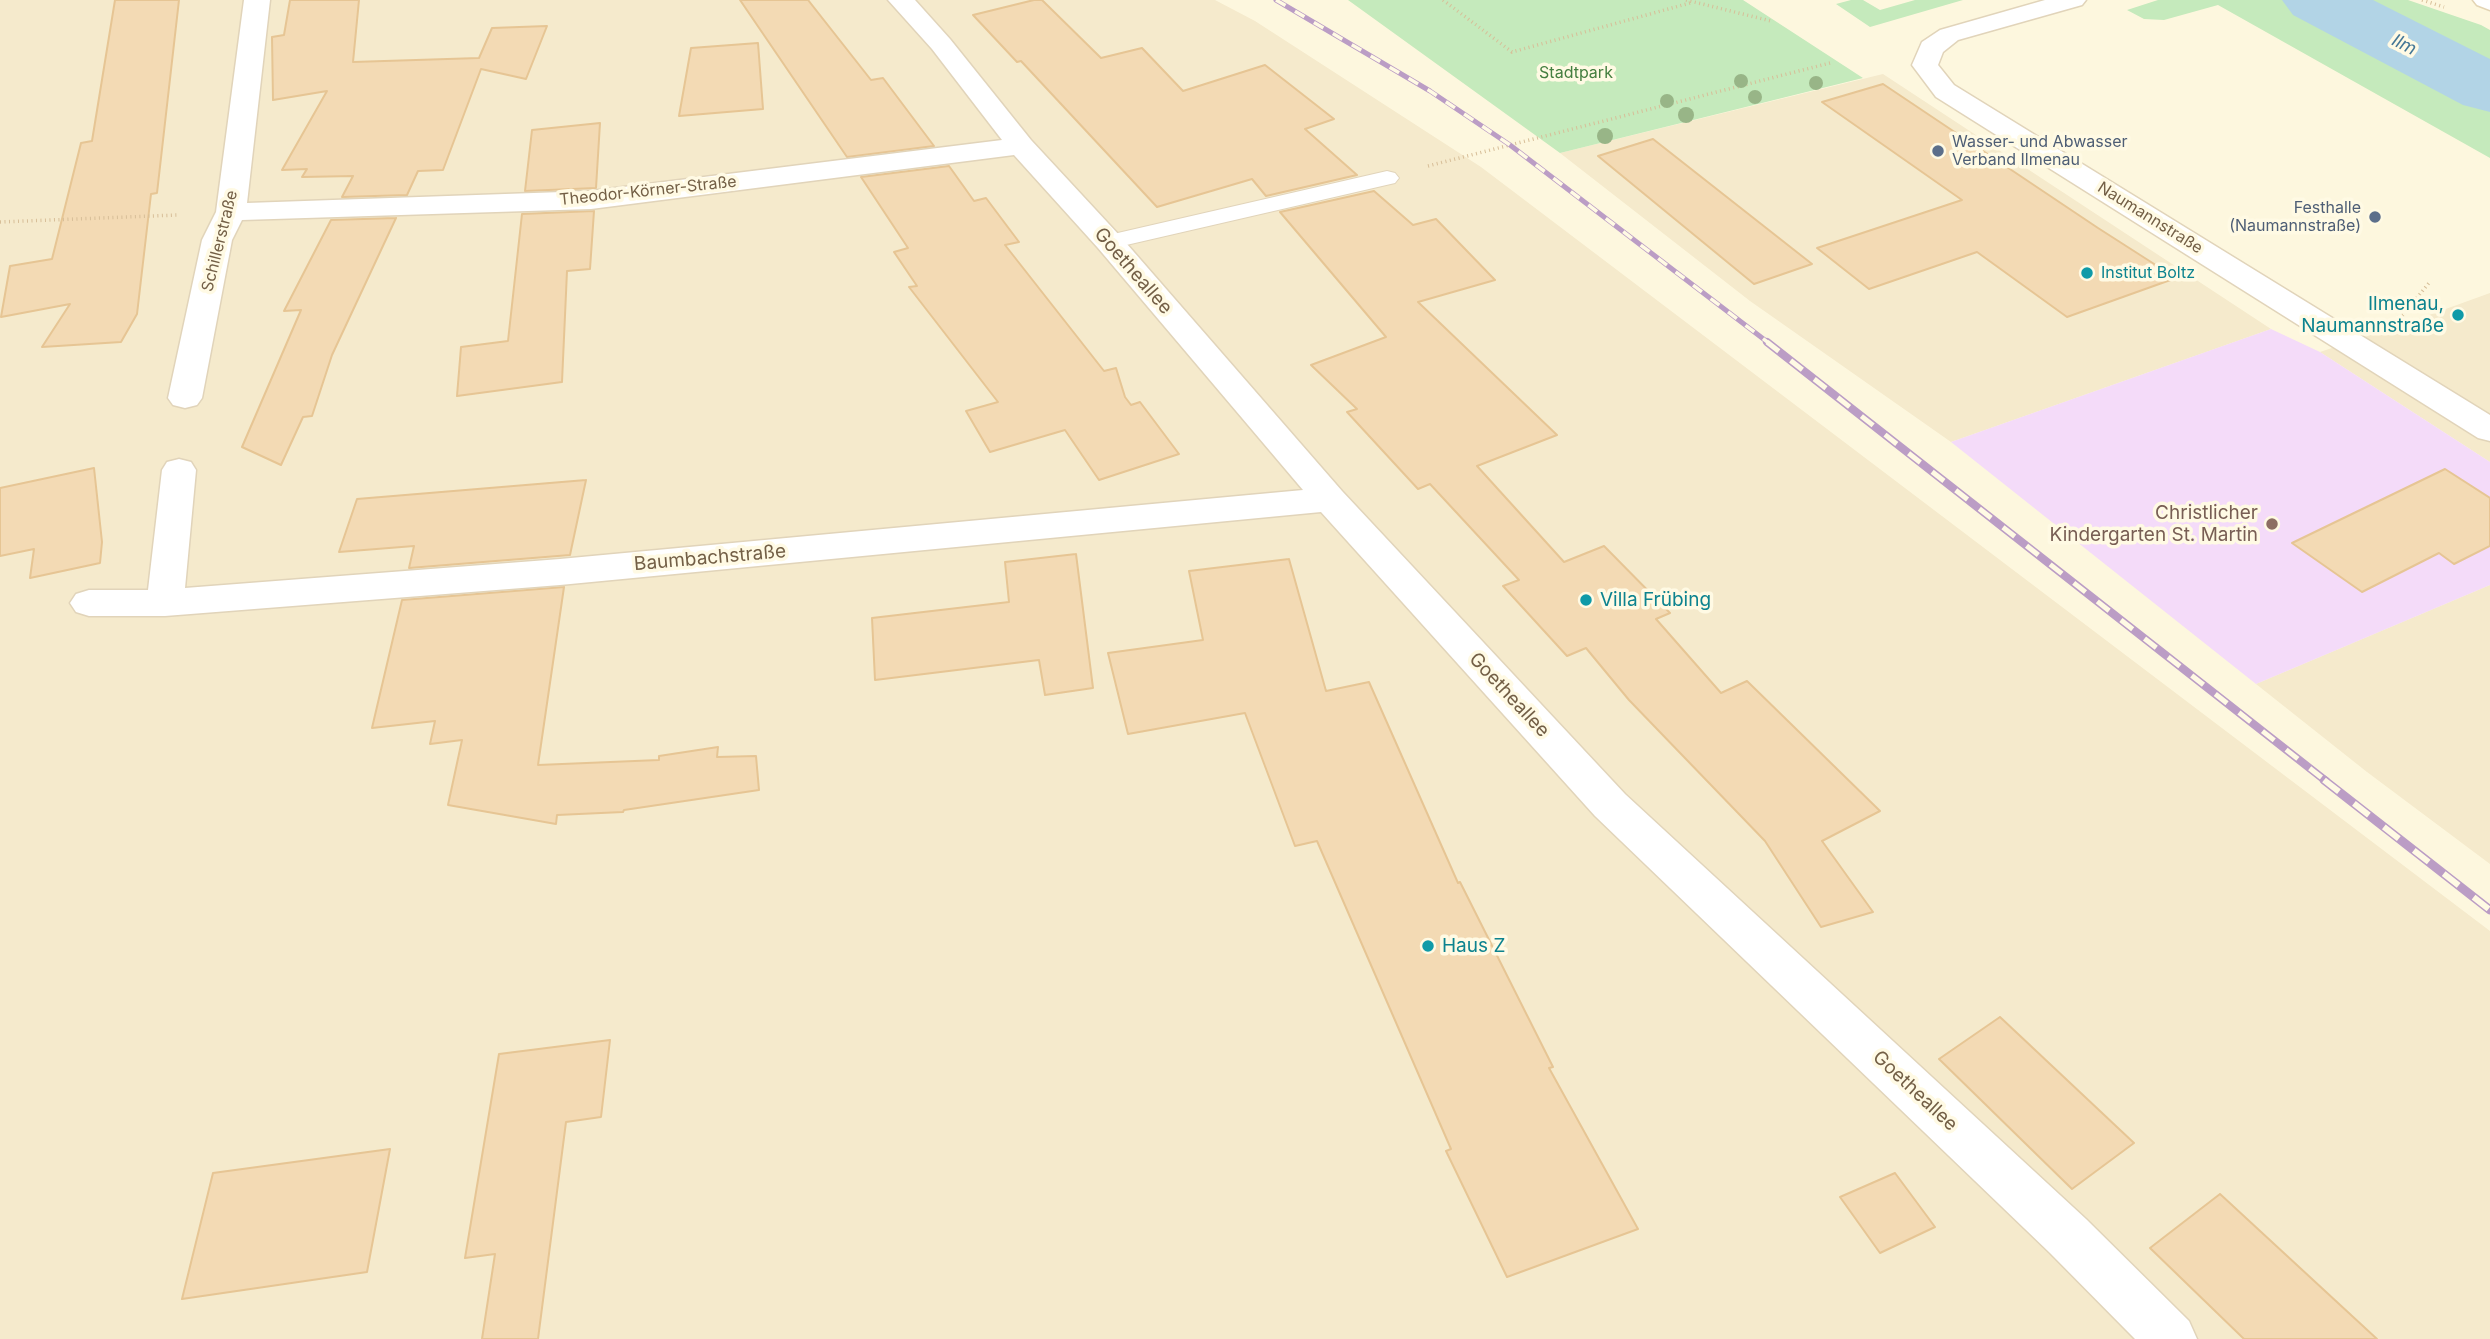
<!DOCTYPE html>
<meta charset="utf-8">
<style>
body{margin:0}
canvas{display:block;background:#fdf7de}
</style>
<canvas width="2490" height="1339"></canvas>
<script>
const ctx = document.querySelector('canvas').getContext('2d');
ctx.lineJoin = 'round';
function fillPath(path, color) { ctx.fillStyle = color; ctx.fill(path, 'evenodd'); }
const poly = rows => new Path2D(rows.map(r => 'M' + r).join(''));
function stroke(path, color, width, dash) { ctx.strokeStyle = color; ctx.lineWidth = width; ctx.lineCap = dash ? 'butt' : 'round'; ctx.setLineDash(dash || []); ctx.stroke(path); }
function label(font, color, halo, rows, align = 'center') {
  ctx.font = font + ' Inter,sans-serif'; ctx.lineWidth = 7; ctx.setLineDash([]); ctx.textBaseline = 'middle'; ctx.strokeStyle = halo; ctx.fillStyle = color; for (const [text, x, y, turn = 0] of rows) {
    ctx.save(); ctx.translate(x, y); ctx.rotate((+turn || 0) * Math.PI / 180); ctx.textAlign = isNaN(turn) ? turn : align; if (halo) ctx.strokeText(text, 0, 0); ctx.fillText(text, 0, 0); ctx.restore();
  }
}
fillPath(poly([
 [0,0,1215,0,1255,21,1481,167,2490,931,2490,1339,0,1339],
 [1883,74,2271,329,1951,442,1750,301,1560,153],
 [2490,293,2490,462,2320,352,2418,319],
 [2490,585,2490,864,2367,772,2256,684]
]), '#f5eacc');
fillPath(poly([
 [2271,329,2320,352,2490,462,2490,585,2256,684,1951,442]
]), '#f4dbf9');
fillPath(poly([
 [1348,0,1743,0,1863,78,1560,153],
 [1851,0,1863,0,1880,10,1915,0,1963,0,1870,27,1836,4],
 [2158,0,2408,0,2481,25,2490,30,2490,158,2218,5,2164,20,2144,19,2127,10]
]), '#c5eabc');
fillPath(poly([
 [2282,0,2373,0,2490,59,2490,112,2463,105,2293,15,2282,0]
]), '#b2d4e6');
const building = poly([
 [115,0,179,0,157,193,151,194,137,314,121,342,42,347,70,304,1,317,10,266,52,259,81,143,92,141,115,0],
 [290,0,359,0,353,62,479,58,492,28,547,26,526,79,481,69,443,170,418,171,407,195,342,197,353,176,302,177,307,169,282,170,327,91,273,100,272,37,284,35,290,0],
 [740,0,808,0,871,80,883,78,934,146,847,157,740,0],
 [1034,0,1042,0,1101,58,1142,48,1183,91,1265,65,1334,119,1305,129,1357,175,1266,196,1252,179,1157,207,1021,61,1017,62,973,15,1034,0],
 [758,43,763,109,679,116,691,48,758,43],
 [1883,84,2098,228,2176,278,2067,317,1977,252,1869,289,1817,248,1962,200,1822,102,1883,84],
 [600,123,596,188,525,191,532,130,600,123],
 [1653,139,1812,264,1754,284,1598,156,1653,139],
 [949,166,974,201,986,198,1019,242,1005,245,1104,371,1116,368,1125,397,1131,405,1140,402,1179,454,1099,480,1065,430,990,452,966,411,998,402,909,287,917,286,894,252,908,248,861,177,949,166],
 [1374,191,1413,225,1436,219,1495,280,1418,302,1557,435,1477,466,1564,562,1604,546,1670,613,1656,619,1721,693,1747,681,1880,811,1822,841,1873,912,1821,927,1765,841,1629,700,1586,648,1567,656,1503,586,1519,580,1430,484,1418,489,1347,412,1357,409,1311,365,1386,337,1280,212,1374,191],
 [594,211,590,269,567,271,562,382,457,396,461,347,508,341,522,214,594,211],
 [396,218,332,355,312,416,303,417,281,465,242,447,301,310,284,311,331,220,396,218],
 [94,468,102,542,100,563,30,578,34,549,0,556,0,488,94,468],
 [2445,469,2490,498,2490,546,2454,564,2439,553,2362,592,2292,543,2445,469],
 [586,480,570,555,409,568,414,546,339,552,357,499,586,480],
 [1076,554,1093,688,1045,695,1039,660,875,680,872,618,1009,602,1005,562,1076,554],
 [1289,559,1326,691,1369,682,1458,883,1460,882,1553,1067,1549,1068,1638,1229,1507,1277,1446,1151,1451,1149,1317,841,1295,846,1245,713,1128,734,1108,653,1203,640,1189,571,1289,559],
 [564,587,538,765,659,760,659,756,718,747,717,757,756,756,759,790,624,810,623,812,557,815,556,824,448,805,462,740,430,744,435,721,372,728,402,600,564,587],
 [2000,1017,2134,1143,2072,1189,1939,1059,2000,1017],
 [610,1040,601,1117,566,1122,538,1339,482,1339,495,1254,465,1258,499,1054,610,1040],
 [390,1149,367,1272,182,1299,213,1173,390,1149],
 [1895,1173,1935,1227,1880,1253,1840,1197,1895,1173],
 [2220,1194,2377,1339,2244,1339,2150,1248,2220,1194]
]);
fillPath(building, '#f3dab4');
stroke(building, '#e6c594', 2);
const service = poly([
 [1387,171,1395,173,1399,178,1395,183,1109,249,1100,247,1097,242,1100,237,1109,235,1387,171]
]);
const minor = poly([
 [244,0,270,0,247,203,591,191,1002,140,932,49,888,0,915,0,950,39,1031,140,1120,236,1342,491,1625,794,2086,1219,2189,1321,2197,1339,2135,1339,2050,1253,1595,816,1321,512,560,585,165,616,89,616,76,612,70,603,76,594,89,590,148,590,162,470,167,462,179,459,191,462,196,470,185,588,560,559,1303,490,1098,248,1014,155,591,209,242,220,232,240,202,398,197,405,185,408,173,405,168,398,202,240,216,212,244,0],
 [2045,0,2086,0,2082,5,1958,40,1943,52,1938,65,1954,85,2490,415,2490,441,2478,438,1936,97,1912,65,1922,42,1940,30,2045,0]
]);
const secondary = poly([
 [2473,0,2490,0,2490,10,2477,5,2473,0]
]);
stroke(service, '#e1d4ba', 2);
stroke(minor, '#e1d4ba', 3);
stroke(secondary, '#e3d4b4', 3);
stroke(poly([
 [1443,0,1512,52,1690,3],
 [1686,0,1771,21],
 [2422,0,2444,7],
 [1428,166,1830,63],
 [0,222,177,215],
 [2398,317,2403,315,2429,283]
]), '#d7be98', 3.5, [1, 3.5]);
fillPath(service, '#fff');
fillPath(minor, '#fff');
fillPath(secondary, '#fff');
const railFar2 = poly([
 [1276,0,1430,91,1510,145,1770,344]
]);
const railFar1 = poly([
 [1767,342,2326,781]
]);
const rail = poly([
 [2324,780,2490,910]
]);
stroke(railFar2, '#bb9dc5', 5);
stroke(railFar1, '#bb9dc5', 8);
stroke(rail, '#bb9dc5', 9);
stroke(railFar2, '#fffae4', 3.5, [11]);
stroke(railFar1, '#fffae4', 5, [15]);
stroke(rail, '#fffae4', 6, [19]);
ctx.fillStyle = '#98b587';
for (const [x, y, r] of [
 [1741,81,7],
 [1816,83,7],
 [1755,97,7],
 [1667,101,7],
 [1686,115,8],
 [1605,136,8]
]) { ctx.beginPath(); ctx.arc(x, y, r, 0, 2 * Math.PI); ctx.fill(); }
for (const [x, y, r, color] of [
 [1938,151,7,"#5c6f8a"],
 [2375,217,7,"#5c6f8a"],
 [2087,273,7,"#0f9aa8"],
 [2458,315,7,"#0f9aa8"],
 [2272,524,7,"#8d6e63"],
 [1586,600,7,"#0f9aa8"],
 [1428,946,7,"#0f9aa8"]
]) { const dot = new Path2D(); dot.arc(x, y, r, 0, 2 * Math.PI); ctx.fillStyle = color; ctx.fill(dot); stroke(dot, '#fffae4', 2.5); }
label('16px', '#457f40', '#fffae4', [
 ["Stadtpark",1576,73]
]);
label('16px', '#4e5e75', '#fffae4', [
 ["Wasser- und Abwasser",1952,142],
 ["Verband Ilmenau",1952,160],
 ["Festhalle",2361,208,"right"],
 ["(Naumannstraße)",2361,226,"right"]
], 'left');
label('16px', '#735f46', '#fffae4', [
 ["Theodor-Körner-Straße",648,191,-6],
 ["Naumannstraße",2150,218,32],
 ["Schillerstraße",220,241,-76]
]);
label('16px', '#0d838f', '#fffae4', [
 ["Institut Boltz",2101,273]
], 'left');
label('italic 18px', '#447796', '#fffae4', [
 ["Ilm",2404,45,27]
]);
label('19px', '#735f46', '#fffae4', [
 ["Goetheallee",1133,271,49],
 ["Baumbachstraße",710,558,-5],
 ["Goetheallee",1509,695,47],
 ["Goetheallee",1915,1091,43]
]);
label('19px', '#0d838f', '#fffae4', [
 ["Ilmenau,",2444,304,"right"],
 ["Naumannstraße",2444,326,"right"],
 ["Villa Frübing",1600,600],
 ["Haus Z",1442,946]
], 'left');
label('19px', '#785e54', '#fffae4', [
 ["Christlicher",2258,513],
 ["Kindergarten St. Martin",2258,535]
], 'right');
</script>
